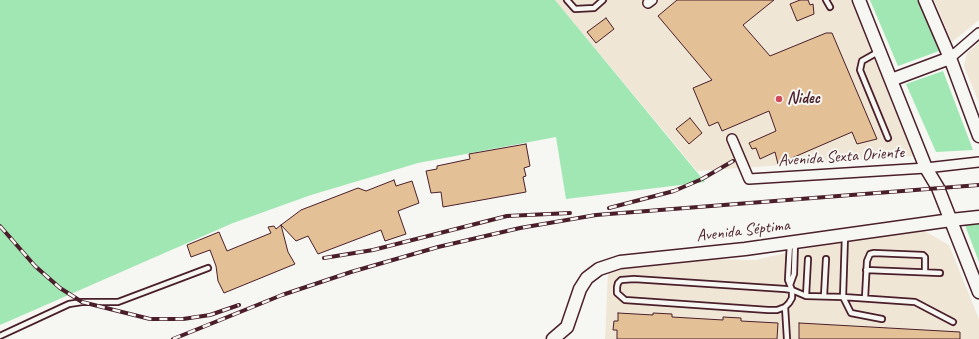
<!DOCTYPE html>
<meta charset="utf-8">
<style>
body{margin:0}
canvas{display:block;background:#f6f6f2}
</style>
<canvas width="979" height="339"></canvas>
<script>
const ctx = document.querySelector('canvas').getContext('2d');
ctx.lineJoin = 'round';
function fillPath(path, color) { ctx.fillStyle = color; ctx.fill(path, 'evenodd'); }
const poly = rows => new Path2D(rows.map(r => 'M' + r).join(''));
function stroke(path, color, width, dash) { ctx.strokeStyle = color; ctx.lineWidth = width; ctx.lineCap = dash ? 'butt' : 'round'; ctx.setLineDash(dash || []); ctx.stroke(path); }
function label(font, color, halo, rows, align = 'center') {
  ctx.font = font + ' Caveat,sans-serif'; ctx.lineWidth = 4; ctx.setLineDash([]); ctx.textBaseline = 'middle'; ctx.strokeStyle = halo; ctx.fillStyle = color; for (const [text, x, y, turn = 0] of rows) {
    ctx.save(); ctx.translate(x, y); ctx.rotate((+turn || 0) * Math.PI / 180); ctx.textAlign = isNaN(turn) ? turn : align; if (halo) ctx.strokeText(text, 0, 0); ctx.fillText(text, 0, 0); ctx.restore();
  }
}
fillPath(poly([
 [555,0,852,0,915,156,697,171],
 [934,0,979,0,979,20,952,42],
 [979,43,979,103,964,66,967,53],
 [923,230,949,245,979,319,979,339,605,339,608,272,622,269,709,259,755,260,863,236]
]), '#f0e6d6');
fillPath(poly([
 [0,0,555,0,705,182,566,199,556,137,418,163,311,195,233,223,0,325],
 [870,0,918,0,939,51,898,66],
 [943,71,973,150,936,152,906,84],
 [979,223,979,262,965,225]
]), '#a1e7b3');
const building = poly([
 [677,0,774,0,743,25,770,56,826,33,832,33,877,139,857,144,852,132,778,164,775,152,760,159,756,148,752,149,749,143,776,131,769,111,722,131,718,122,709,126,693,88,712,80,658,16,677,0],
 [800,0,808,0,810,5,813,4,814,14,797,21,790,4,800,0],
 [606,18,614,29,596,43,587,32,606,18],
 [690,118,702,133,689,144,676,129,690,118],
 [526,144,530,166,524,168,526,176,523,177,526,192,443,207,441,192,431,193,426,171,437,169,437,166,470,159,469,154,526,144],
 [394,180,396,186,412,181,419,203,398,211,406,234,385,241,381,230,318,254,308,236,296,241,281,225,301,210,358,188,366,191,394,180],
 [281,225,288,252,295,264,224,293,218,281,216,266,210,250,191,257,187,245,219,232,227,251,271,233,268,227,274,226,276,229,281,225],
 [618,313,653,315,653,313,672,314,672,317,723,320,723,317,741,318,741,321,778,323,777,339,617,339,617,330,613,330,614,321,618,321,618,313],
 [799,323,960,332,960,339,799,339,799,323]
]);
fillPath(building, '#e3c095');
stroke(building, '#4a1f2b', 1);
const service = poly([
 [567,0,575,9,594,8,603,0],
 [826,0,830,7],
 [878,52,862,61,860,70,888,138],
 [790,243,788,280,790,285,794,274,795,243],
 [866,270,940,273],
 [790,285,792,290,792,298,789,303,785,307,777,310,768,310,625,300,617,293,617,287,618,283,621,280,634,279,785,289,792,290,806,296,843,297,845,236],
 [806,296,808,259],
 [824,296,826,259],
 [865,298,867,261,870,254,874,253,923,255,925,257,925,272],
 [785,307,787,339],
 [882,319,851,313,843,297,915,302,953,322],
 [0,336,69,304,82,302,118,302,208,268]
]);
const minor = poly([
 [648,3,652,0],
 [950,58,979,33],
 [732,139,749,179,926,168,979,162]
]);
const tertiary = poly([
 [859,0,926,168,938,188,979,292],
 [925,0,950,58,979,136],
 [891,80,950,58],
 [553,339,567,327,580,289,587,278,599,269,620,262,745,249,951,220,979,217]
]);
stroke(service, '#4a1f2b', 8);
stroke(minor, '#4a1f2b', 12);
stroke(tertiary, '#4a1f2b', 15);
stroke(service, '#f6f6f2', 4.5);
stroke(minor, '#f6f6f2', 9);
stroke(tertiary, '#f6f6f2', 12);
const rail = poly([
 [609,208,674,191,702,179,733,161],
 [0,226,35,266,60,288,82,302,150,319,183,319,210,315,239,305],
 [324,258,373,250,507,216,570,213],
 [173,339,282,295,351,272,438,247,520,228,596,215,979,185]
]);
stroke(rail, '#4a1f2b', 4);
stroke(rail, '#f6f6f2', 2.5, [8]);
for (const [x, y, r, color] of [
 [779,99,4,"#d1495b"]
]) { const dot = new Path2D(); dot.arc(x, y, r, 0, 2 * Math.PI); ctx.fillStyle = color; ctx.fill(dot); stroke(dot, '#f6f6f2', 1.5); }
label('bold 17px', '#4a1f2b', '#f6f6f2', [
 ["Nidec",787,99]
], 'left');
label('17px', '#4a1f2b', '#f6f6f2', [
 ["Avenida Sexta Oriente",841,157,-4],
 ["Avenida Séptima",743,231,-7]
]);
</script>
